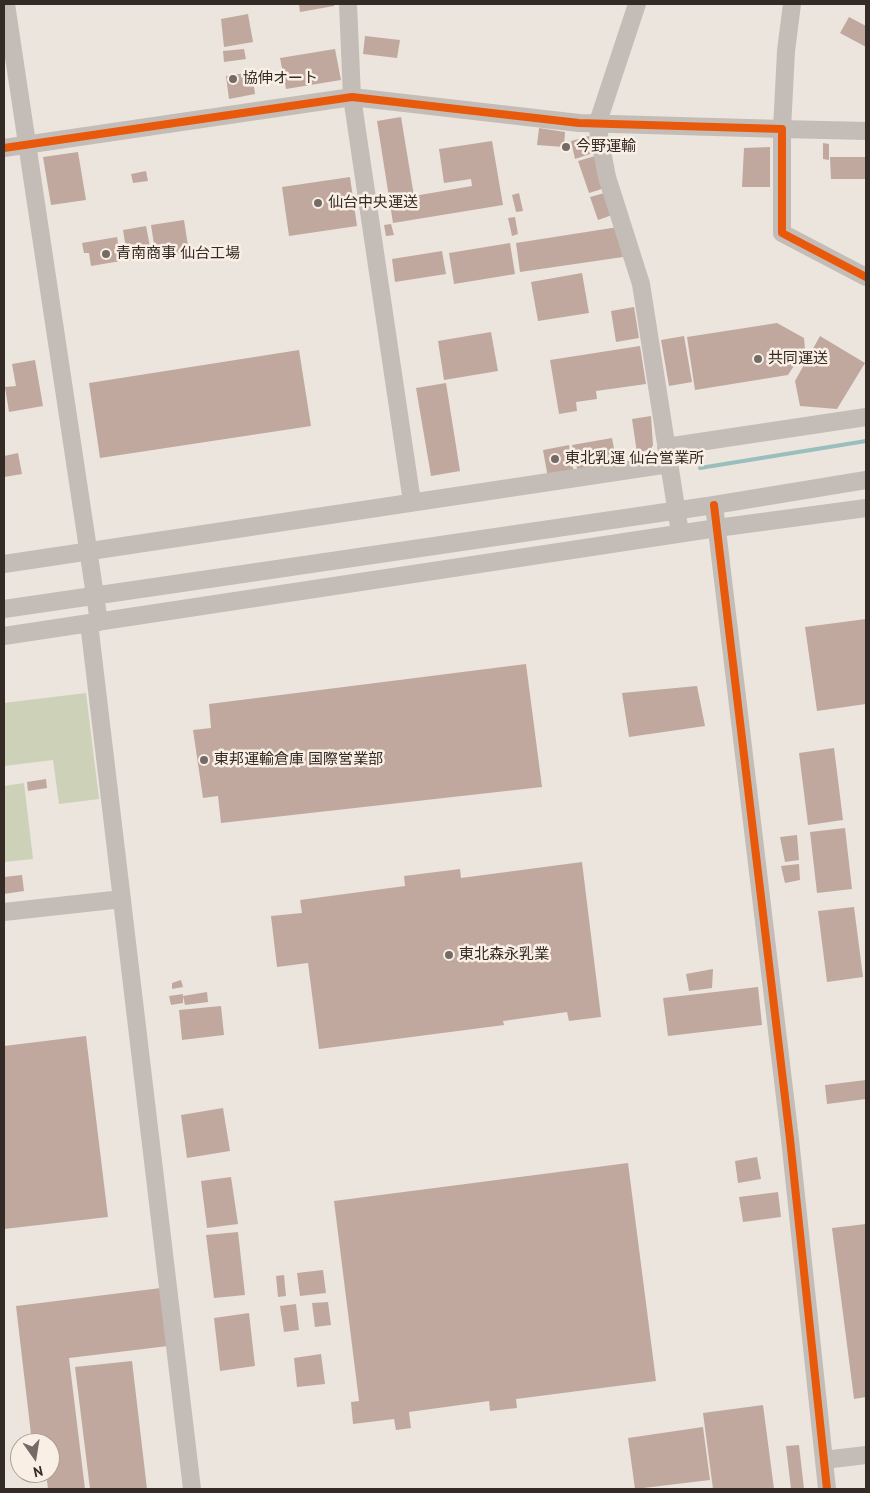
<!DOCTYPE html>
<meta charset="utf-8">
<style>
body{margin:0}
#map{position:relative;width:870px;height:1493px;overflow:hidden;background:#ebe5de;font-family:"PT Sans",sans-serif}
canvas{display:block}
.frame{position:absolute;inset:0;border:5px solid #342a26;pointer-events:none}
.north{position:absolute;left:10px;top:1433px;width:50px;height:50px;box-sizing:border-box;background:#f9efe4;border:1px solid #aaa098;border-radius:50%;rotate:167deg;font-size:14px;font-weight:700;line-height:20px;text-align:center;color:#342a26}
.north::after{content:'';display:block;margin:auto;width:18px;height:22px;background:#746b66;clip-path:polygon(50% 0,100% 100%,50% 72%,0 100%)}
</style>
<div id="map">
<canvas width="870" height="1493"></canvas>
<div class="frame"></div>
<div class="north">N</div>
</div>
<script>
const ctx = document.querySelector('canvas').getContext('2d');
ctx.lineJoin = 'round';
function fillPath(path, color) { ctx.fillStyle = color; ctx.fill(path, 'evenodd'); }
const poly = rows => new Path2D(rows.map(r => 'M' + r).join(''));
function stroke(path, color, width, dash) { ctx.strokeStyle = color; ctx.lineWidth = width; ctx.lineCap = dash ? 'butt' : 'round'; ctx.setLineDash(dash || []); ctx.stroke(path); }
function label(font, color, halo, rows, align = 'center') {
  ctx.font = font + ' "PT Sans","Noto Sans JP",sans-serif'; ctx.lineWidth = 5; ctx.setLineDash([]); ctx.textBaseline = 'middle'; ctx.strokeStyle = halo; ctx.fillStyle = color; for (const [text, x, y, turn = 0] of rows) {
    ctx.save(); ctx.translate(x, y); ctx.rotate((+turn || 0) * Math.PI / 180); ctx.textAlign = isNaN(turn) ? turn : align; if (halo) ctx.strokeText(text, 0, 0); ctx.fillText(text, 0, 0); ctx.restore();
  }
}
fillPath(poly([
 [86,693,99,799,59,804,53,760,4,766,4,703],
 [24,783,33,859,4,862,4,786]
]), '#cdd1b8');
stroke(poly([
 [700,468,866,441]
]), '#99bebd', 4);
fillPath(poly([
 [299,4,334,4,334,6,300,12],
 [248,14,253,42,224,47,221,19],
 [849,17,866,26,866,47,840,33],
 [365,36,400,40,397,58,363,54],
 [244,49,246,59,224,62,223,51],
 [335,49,341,80,286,89,280,58],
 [252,72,255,94,229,99,226,76],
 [401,117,414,196,472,186,471,179,444,183,439,149,492,141,503,205,393,223,377,121],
 [539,128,565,132,564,147,537,145],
 [589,136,593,153,575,159,571,141],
 [823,143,829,144,829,160,823,159],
 [770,147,770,187,742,187,744,148],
 [78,152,86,200,51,205,43,157],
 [595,156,605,188,589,193,578,161],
 [830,157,866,157,866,179,831,179],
 [146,171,148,181,133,183,131,174],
 [350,177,357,226,289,236,282,187],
 [608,192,615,214,598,220,590,197],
 [519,193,523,211,516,212,512,195],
 [515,217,518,234,512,236,508,218],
 [184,220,189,252,156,257,151,225],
 [391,224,394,235,386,236,384,225],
 [146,226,152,257,128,261,123,230],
 [618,227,623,257,520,272,516,243],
 [117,237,121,261,91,266,89,253,84,253,82,243],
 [510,243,515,274,454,284,449,253],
 [442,251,446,274,395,282,392,259],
 [582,273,589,313,538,321,531,282],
 [634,307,639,338,616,342,611,311],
 [777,323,804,338,805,349,788,375,695,390,687,337],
 [491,332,498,371,444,380,438,341],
 [684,336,692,382,669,386,661,340],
 [820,336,865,363,837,409,800,406,795,381],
 [640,346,646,384,596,391,597,399,576,402,577,411,559,414,550,360],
 [299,350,311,426,100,458,89,383],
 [35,360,43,406,9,412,5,387,16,386,12,364],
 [446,383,460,471,431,476,416,388],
 [651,416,653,445,651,449,637,453,632,419],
 [612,438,617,465,578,473,572,445],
 [569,445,574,473,548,478,543,450],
 [18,453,22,474,4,477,4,456],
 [866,619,866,704,817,711,805,627],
 [526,664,542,787,221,823,218,796,203,798,193,730,211,728,209,704],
 [697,686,705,726,629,737,622,693],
 [834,748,843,820,808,825,799,753],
 [46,779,47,788,28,791,27,782],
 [845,828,852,889,817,893,810,832],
 [797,835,799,860,785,862,780,837],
 [582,862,601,1017,569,1021,567,1012,503,1021,504,1025,319,1049,308,963,277,967,271,916,302,913,300,900,405,886,404,876,460,869,461,878],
 [799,864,800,880,785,883,781,866],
 [22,875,24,891,4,894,4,877],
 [854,907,863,977,827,982,818,911],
 [713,969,712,988,689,991,686,974],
 [181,980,183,987,172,989,172,983],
 [758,987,762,1025,668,1036,663,998],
 [207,992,208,1002,185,1005,183,996],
 [183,994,183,1003,171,1005,169,996],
 [221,1006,224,1035,182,1040,179,1010],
 [86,1036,108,1217,4,1229,4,1046],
 [866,1080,866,1099,827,1104,825,1085],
 [223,1108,230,1151,187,1158,181,1115],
 [757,1157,761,1179,738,1183,735,1161],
 [628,1163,656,1381,516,1399,517,1408,490,1411,489,1401,409,1412,411,1428,396,1430,394,1419,353,1424,351,1402,359,1401,334,1201],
 [231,1177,238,1224,207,1228,201,1181],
 [778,1192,781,1217,743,1222,739,1197],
 [866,1224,866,1397,854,1399,832,1228],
 [238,1232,245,1295,214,1298,206,1235],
 [323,1270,326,1293,300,1296,297,1273],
 [284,1275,286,1296,278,1297,276,1276],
 [161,1288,168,1346,69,1358,85,1489,48,1489,46,1473,50,1473,50,1443,32,1443,16,1306],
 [328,1302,331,1325,315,1327,312,1303],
 [296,1304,299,1330,284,1332,280,1306],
 [249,1313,255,1366,220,1371,214,1318],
 [321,1354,325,1384,297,1387,294,1358],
 [132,1361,147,1489,90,1489,75,1367],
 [763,1405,774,1489,713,1489,703,1413],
 [703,1427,710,1480,635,1489,628,1438],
 [799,1445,804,1489,791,1489,786,1446]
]), '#c0a89f');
stroke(poly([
 [6,4,99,622],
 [348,4,352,97,412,502],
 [637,4,597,125,607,177,641,284,680,533],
 [792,4,786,51,782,129,866,131],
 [4,148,352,97,579,123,782,129,782,233,866,277],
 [666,447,866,417],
 [714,505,790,1139,827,1489],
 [4,564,669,464],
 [4,609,714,505,866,480],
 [89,623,192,1489],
 [4,636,717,528,866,508],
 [4,912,122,899],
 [824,1460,866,1455]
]), '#c4bdb7', 18);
stroke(poly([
 [4,148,352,97,579,123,782,129,782,233,866,277],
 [714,505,790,1139,827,1489]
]), '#e8590c', 8);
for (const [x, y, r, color] of [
 [233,79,5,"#746b66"],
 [566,147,5,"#746b66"],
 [318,203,5,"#746b66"],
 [106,254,5,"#746b66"],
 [758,359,5,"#746b66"],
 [555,459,5,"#746b66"],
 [204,760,5,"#746b66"],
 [449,955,5,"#746b66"]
]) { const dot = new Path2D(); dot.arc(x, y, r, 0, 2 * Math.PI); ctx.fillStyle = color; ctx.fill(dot); stroke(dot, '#f9efe4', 2); }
label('15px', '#342a26', '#f9efe4', [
 ["協伸オート",243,79],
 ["今野運輸",576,147],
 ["仙台中央運送",328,203],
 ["青南商事 仙台工場",116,254],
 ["共同運送",768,359],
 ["東北乳運 仙台営業所",565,459],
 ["東邦運輸倉庫 国際営業部",214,760],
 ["東北森永乳業",459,955]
], 'left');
</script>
